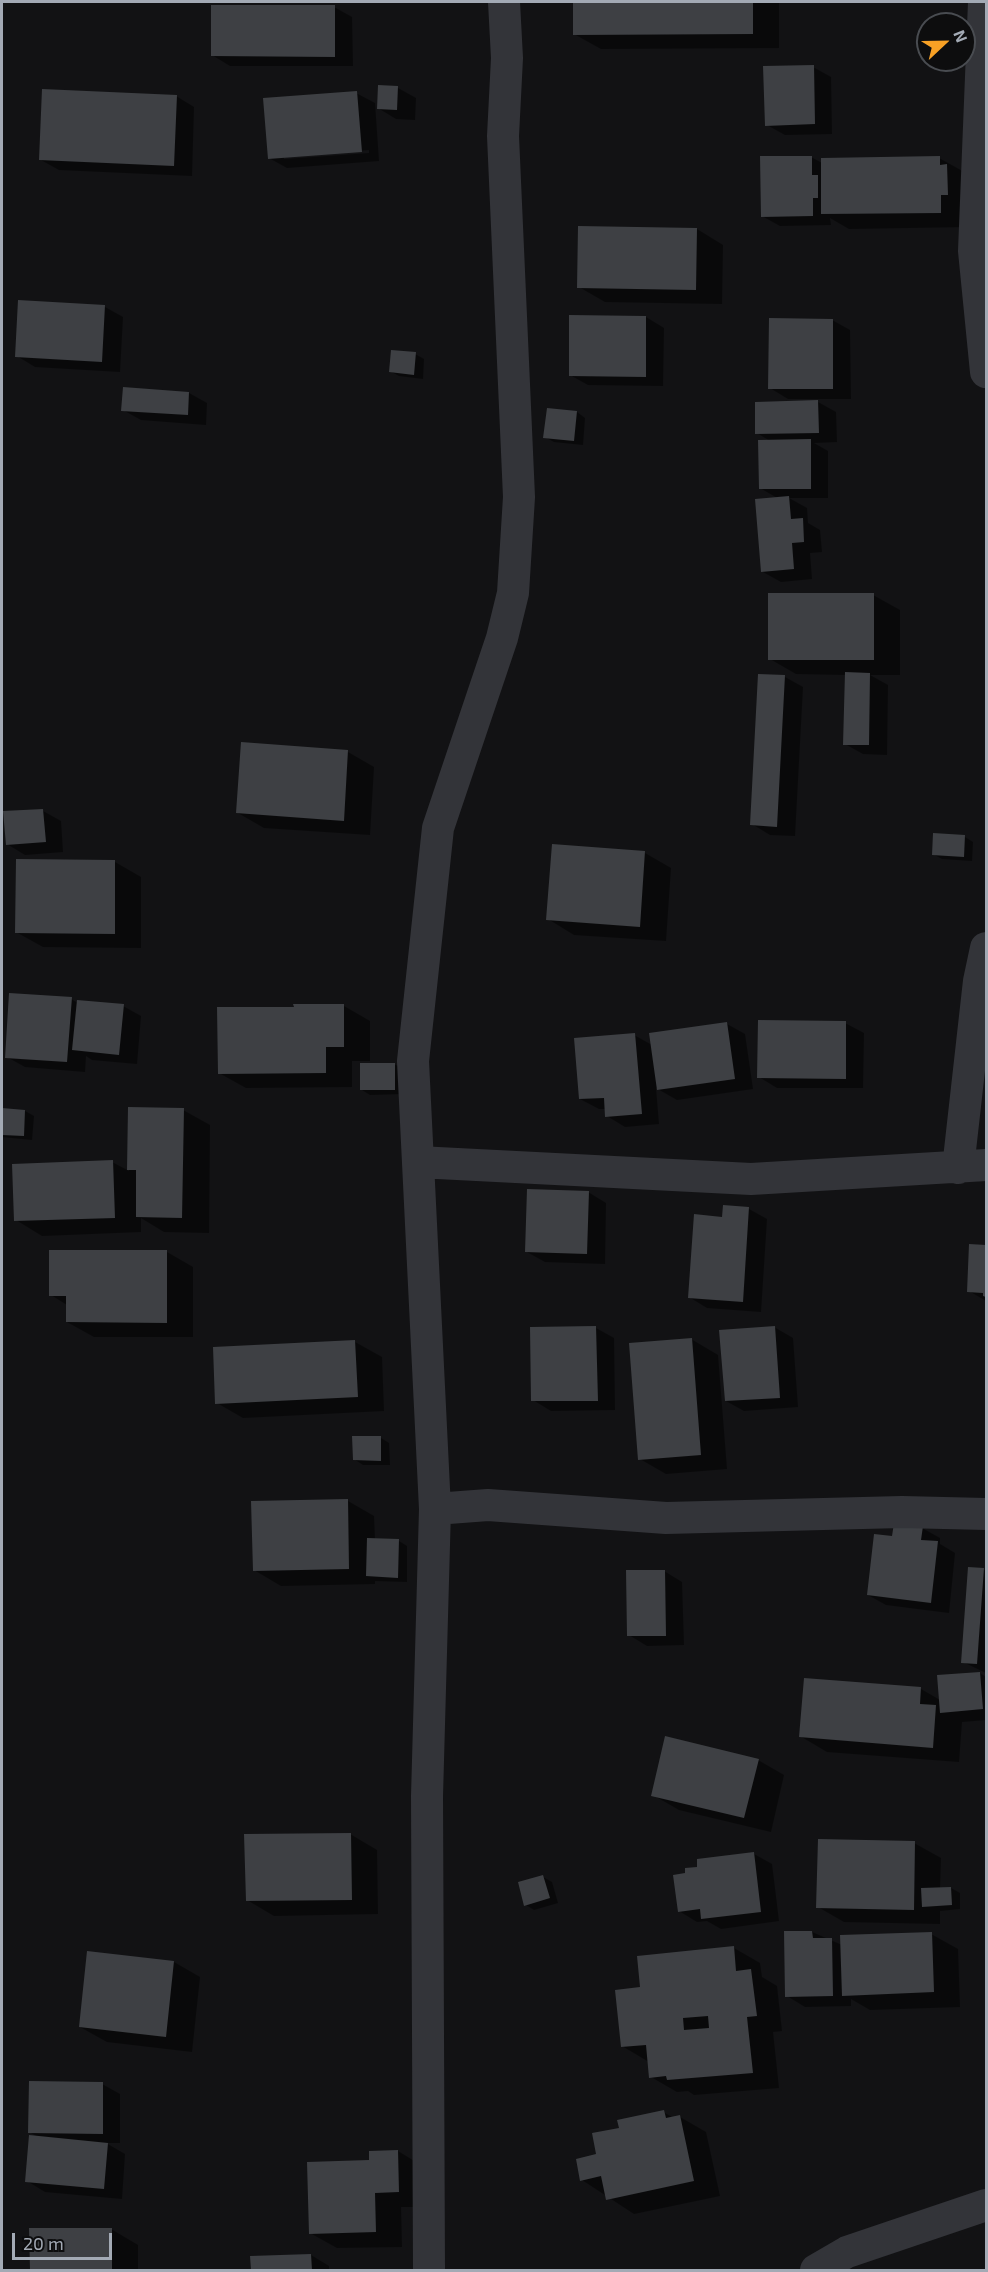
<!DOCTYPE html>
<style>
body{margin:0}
#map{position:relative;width:988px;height:2272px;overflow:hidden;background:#121214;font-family:"Exo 2",sans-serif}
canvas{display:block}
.frame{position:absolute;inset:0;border:3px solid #a3aab5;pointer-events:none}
.north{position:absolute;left:916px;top:12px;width:60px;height:60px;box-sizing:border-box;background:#0d0d0e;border:2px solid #494c51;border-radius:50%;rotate:68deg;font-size:16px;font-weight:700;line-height:24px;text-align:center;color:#a3aab5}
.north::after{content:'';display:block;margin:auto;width:21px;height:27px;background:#f8a125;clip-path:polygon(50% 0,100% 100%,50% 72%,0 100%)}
.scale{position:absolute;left:12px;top:2233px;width:100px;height:27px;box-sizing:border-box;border:3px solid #a3aab5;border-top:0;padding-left:8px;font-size:18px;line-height:21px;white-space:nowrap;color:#a3aab5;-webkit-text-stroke:4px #0d0d0e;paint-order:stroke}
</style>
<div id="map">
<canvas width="988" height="2272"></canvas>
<div class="frame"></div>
<div class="north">N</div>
<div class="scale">20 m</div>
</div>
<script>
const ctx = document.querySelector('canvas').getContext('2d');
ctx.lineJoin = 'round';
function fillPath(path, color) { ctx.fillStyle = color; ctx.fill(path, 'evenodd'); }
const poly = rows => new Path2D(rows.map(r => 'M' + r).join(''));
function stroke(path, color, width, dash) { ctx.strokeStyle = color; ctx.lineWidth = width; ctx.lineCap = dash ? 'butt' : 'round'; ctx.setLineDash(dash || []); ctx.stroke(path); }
fillPath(poly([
 [574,2,779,2,779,48,601,49,574,34],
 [334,7,352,17,353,66,230,66,212,55],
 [813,67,831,77,832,134,785,135,767,125],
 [398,88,416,98,415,120,396,119,378,108],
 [356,93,375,103,379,161,287,168,269,158],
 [369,150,369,153,284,159,284,156],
 [176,96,194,107,192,176,59,170,41,160],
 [811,157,822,163,939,158,966,173,968,227,849,229,830,218,831,225,780,226,762,216],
 [697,229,723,245,722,304,605,302,579,287],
 [105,307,123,317,120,372,35,367,17,356],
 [646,317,664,328,663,386,588,385,570,375],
 [832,320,850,330,851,399,788,399,770,388],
 [415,354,424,359,423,379,399,376,390,371],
 [189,393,207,403,206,425,141,420,123,410],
 [818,402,836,412,837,442,814,443,828,451,828,498,789,498,807,508,808,523,820,530,822,552,810,553,812,579,781,582,763,572,779,499,760,488,770,441,757,433],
 [577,412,585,418,583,445,554,442,545,437],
 [873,595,900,610,900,675,870,675,888,685,887,755,863,754,845,744,846,675,796,674,770,659],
 [785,677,803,687,795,836,770,835,752,824],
 [348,752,374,767,370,835,264,828,238,813],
 [43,811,61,821,63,852,25,855,7,844],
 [965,837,973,842,972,861,942,859,933,854],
 [645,853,671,868,666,941,574,935,548,919],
 [115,862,141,877,141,948,43,947,16,932],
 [71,999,78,1003,123,1006,141,1016,137,1064,92,1060,86,1056,85,1072,25,1067,7,1057],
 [344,1006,370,1021,370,1061,352,1061,352,1087,246,1088,219,1073,218,1009],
 [845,1023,864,1033,863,1088,777,1088,759,1077],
 [727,1024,745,1034,753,1089,677,1100,656,1088,659,1124,625,1127,607,1116,606,1109,599,1109,580,1099,634,1035,652,1045],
 [394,1064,403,1069,403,1094,370,1095,362,1090],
 [130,1109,183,1110,210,1125,209,1233,164,1232,141,1218,141,1232,42,1236,16,1220,112,1162,129,1171],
 [2,1110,25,1111,34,1116,32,1140,2,1137],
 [588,1192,606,1203,605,1264,545,1262,527,1252],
 [749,1209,767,1219,761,1312,707,1308,689,1297,724,1219],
 [970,1246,986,1246,986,1301,969,1291],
 [167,1252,193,1267,193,1337,94,1337,67,1322,67,1305,51,1295],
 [774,1327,793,1338,798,1407,744,1411,726,1401],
 [596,1328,614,1338,615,1410,551,1411,533,1400,532,1329],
 [691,1339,718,1355,727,1469,666,1474,640,1459],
 [355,1342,382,1357,384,1411,243,1418,217,1403],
 [381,1438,389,1443,390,1465,363,1465,354,1459],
 [348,1501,374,1516,375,1540,399,1541,407,1546,407,1582,375,1581,375,1584,281,1586,254,1570],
 [922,1528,940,1538,940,1544,955,1553,949,1613,886,1605,868,1595,893,1538],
 [983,1569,986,1571,986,1673,963,1662],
 [664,1571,682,1582,684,1645,647,1646,629,1635],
 [980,1673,986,1677,986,1720,962,1722,959,1762,827,1752,800,1736,921,1689,940,1700],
 [758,1760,784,1775,771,1832,679,1810,653,1795],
 [350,1834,377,1850,378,1914,274,1916,247,1900],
 [914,1843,941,1858,940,1889,951,1888,960,1893,960,1909,940,1911,940,1924,844,1922,818,1907],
 [754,1854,772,1864,779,1921,721,1929,707,1921,697,1922,679,1911,687,1874,699,1868],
 [543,1877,552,1882,558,1903,534,1910,526,1905],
 [812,1932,842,1945,931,1934,958,1949,960,2007,870,2010,851,1999,851,2006,805,2007,787,1996],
 [734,1948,760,1963,762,1977,777,1986,782,2031,773,2032,779,2088,694,2095,688,2091,677,2092,651,2077,649,2062,622,2046],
 [174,1962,200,1977,192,2052,107,2042,80,2027],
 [102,2084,120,2094,120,2143,106,2143,125,2154,122,2199,45,2192,27,2181,40,2138,29,2132],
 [663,2112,674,2118,680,2117,706,2132,720,2196,634,2214,582,2180,621,2129],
 [398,2151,424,2167,425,2207,401,2207,402,2247,337,2248,310,2233,371,2162],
 [111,2229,138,2245,138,2270,31,2270,31,2230],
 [311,2255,329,2266,329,2270,253,2270,252,2258]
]), '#0007');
fillPath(poly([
 [573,2,753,2,753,34,573,35],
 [211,5,335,5,335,57,211,56],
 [814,65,815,124,765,126,763,66],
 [378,85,398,86,397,110,377,109],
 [42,89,177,95,174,166,39,160],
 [357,91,362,152,268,159,263,98],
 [760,156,812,156,812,175,818,175,818,198,813,198,813,216,761,217],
 [940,156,940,165,947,164,948,195,941,195,941,213,821,214,821,158],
 [578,226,697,228,696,290,577,288],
 [18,300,105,305,102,362,15,357],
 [569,315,646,316,646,377,569,376],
 [769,318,833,319,833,389,768,389],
 [391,350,416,352,414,375,389,372],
 [123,387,189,392,188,415,121,411],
 [818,400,819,433,755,434,755,402],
 [547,408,577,411,574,441,543,438],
 [811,439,811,489,759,489,758,440],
 [789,496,791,519,803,518,804,542,792,543,794,569,761,572,755,499],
 [768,593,874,593,874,660,768,660],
 [845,672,870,673,869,745,843,745],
 [758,674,785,675,777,827,750,825],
 [241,742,348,750,344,821,236,813],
 [43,809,46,842,6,845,3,811],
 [933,833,965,835,964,857,932,855],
 [552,844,645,851,640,927,546,920],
 [16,859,115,860,115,934,15,933],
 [9,993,72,997,67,1062,5,1058],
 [77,1000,124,1004,119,1055,72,1050],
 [293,1004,344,1004,344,1047,326,1047,326,1073,218,1074,217,1007,294,1007],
 [758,1020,846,1021,846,1079,757,1078],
 [727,1022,735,1079,657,1090,649,1033],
 [635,1033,642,1114,605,1117,604,1098,579,1099,574,1038],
 [360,1063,395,1063,395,1090,360,1090],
 [128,1107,184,1108,182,1218,136,1217,136,1170,127,1170],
 [2,1108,25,1110,24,1136,2,1135],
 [113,1160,115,1218,14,1221,12,1164],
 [527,1189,589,1191,587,1254,525,1252],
 [723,1205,749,1207,743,1302,688,1298,694,1214,722,1217],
 [969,1244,986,1245,986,1297,983,1296,983,1293,967,1292],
 [49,1250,167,1250,167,1323,66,1322,66,1296,49,1296],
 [596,1326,598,1401,531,1401,530,1327],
 [775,1326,780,1398,725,1401,719,1330],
 [692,1338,701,1455,638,1460,629,1343],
 [355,1340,358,1397,215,1404,213,1347],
 [352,1436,381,1436,381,1461,353,1460],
 [348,1499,349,1569,253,1571,251,1501],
 [894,1523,923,1526,921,1540,938,1541,931,1603,867,1595,874,1534,892,1536],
 [367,1538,399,1539,398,1578,366,1576],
 [968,1567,984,1568,977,1664,961,1663],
 [626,1570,665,1570,666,1636,627,1636],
 [980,1672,983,1709,940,1713,937,1675],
 [804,1678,921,1687,920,1704,936,1705,933,1748,799,1737],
 [665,1736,759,1759,744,1818,651,1796],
 [351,1833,352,1900,246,1901,244,1834],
 [818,1839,915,1841,914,1910,816,1908],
 [754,1852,761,1912,701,1919,700,1909,678,1912,673,1875,685,1873,685,1868,697,1867,697,1859],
 [543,1875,550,1898,524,1906,518,1882],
 [951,1887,952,1905,922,1907,921,1888],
 [784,1931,812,1931,813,1938,832,1938,833,1996,785,1997],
 [932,1932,934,1992,842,1996,840,1935],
 [734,1946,736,1971,751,1969,757,2016,747,2017,753,2073,667,2080,666,2076,649,2078,646,2045,621,2047,615,1990,640,1987,637,1956],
 [708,2016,709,2028,684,2030,683,2018],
 [87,1951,174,1961,166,2037,79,2027],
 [29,2081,103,2082,103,2134,28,2133],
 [664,2110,666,2118,680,2115,694,2181,606,2200,601,2176,580,2181,576,2159,596,2154,592,2133,619,2128,617,2120],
 [29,2135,108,2143,104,2189,25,2182],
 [398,2150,399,2192,375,2193,376,2232,309,2234,307,2162,369,2160,369,2151],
 [29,2228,112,2228,112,2270,30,2270],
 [311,2254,312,2270,251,2270,250,2256]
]), '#3e4044');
stroke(poly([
 [984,2,974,251,986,372],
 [418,1162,751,1179,986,1165],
 [958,1168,979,981,986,948],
 [435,1509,488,1505,666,1518,902,1512,986,1514],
 [429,2270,427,1796,435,1509,413,1061,438,828,502,638,513,593,519,497,503,136,507,58,504,2],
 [816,2270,847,2252,986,2205]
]), '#333439', 32);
</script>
